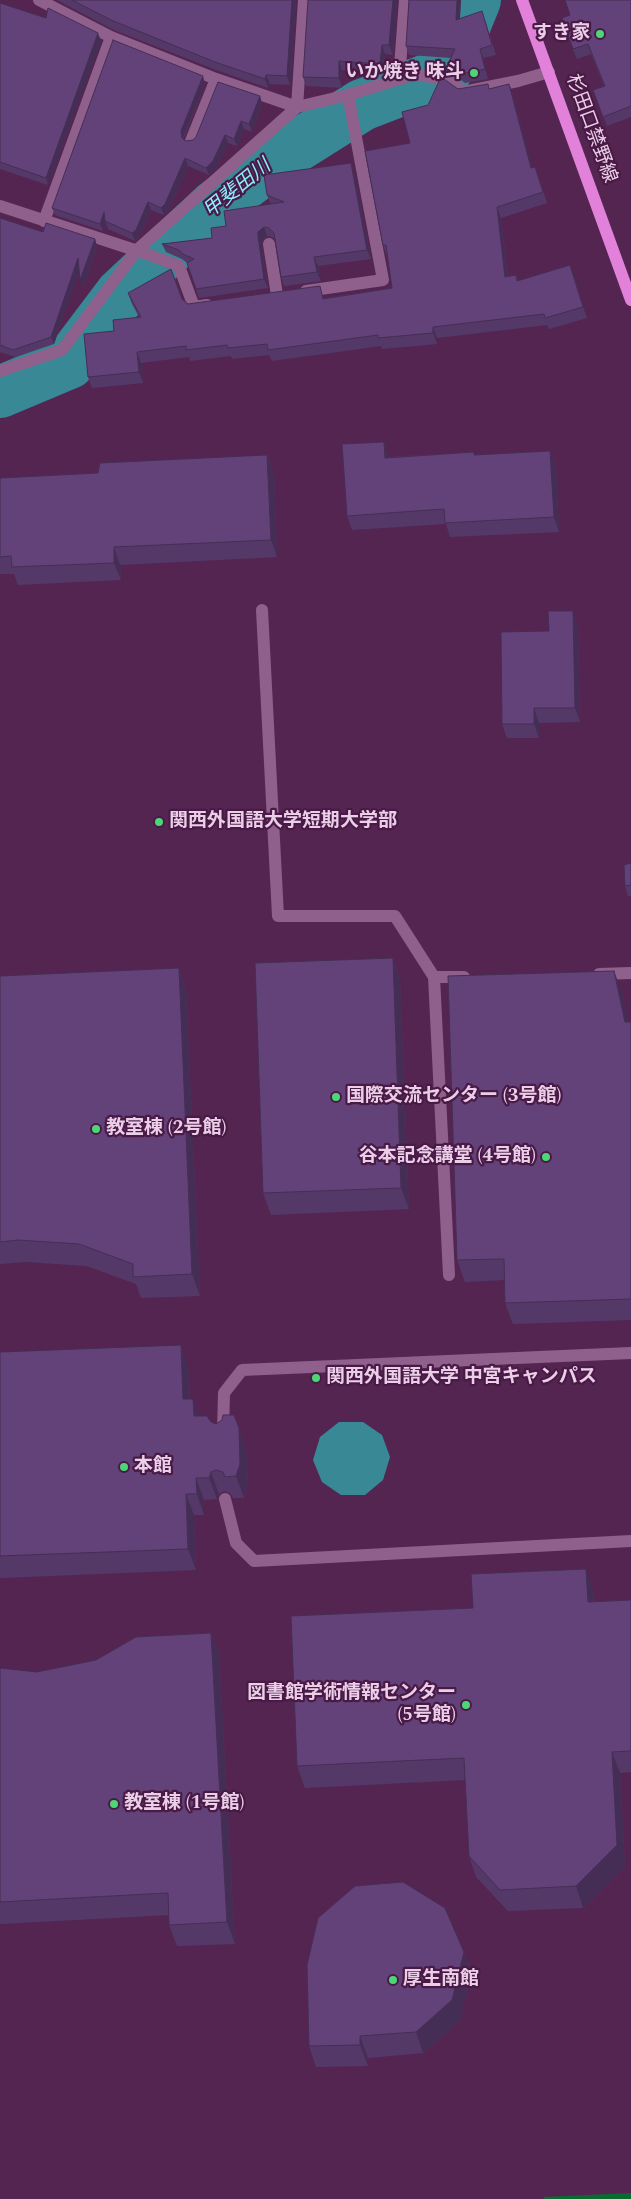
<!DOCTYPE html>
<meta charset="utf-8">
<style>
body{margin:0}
canvas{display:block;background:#542551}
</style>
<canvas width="631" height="2199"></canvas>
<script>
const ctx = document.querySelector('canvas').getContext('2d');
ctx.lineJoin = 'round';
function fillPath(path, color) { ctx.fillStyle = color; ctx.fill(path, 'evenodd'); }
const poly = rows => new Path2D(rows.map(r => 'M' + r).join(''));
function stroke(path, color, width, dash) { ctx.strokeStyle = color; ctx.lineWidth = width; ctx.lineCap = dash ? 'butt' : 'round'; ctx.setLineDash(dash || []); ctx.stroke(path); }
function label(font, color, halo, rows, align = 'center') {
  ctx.font = font + ' Spectral,"Noto Sans JP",serif'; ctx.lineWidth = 4.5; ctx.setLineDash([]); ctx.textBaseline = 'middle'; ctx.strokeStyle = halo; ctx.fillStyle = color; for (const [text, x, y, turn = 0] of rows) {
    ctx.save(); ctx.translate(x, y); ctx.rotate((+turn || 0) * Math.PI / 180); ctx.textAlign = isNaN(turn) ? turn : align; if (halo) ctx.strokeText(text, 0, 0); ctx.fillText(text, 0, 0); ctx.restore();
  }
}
fillPath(poly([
 [631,2193,631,2199,544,2199,544,2197]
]), '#0a6b30');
fillPath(poly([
 [339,1422,363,1422,382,1435,390,1457,383,1480,365,1495,341,1495,322,1482,313,1460,320,1437]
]), '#398895');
stroke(poly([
 [0,392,69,363,121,294,215,206,284,154,362,105,445,73,475,0]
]), '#398895', 52);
stroke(poly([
 [39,0,111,37,216,79,297,107,348,95,415,74,448,80,463,92,518,81,549,72],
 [399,80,405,0],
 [191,141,216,79],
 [0,206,144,253,179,266,194,307,207,305],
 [44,221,111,37],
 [269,244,277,295],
 [306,291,383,280,348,95],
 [0,371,62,350,137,250,297,107,304,0],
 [262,610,278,916,395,916,434,977,464,977],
 [599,974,631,973],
 [434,977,449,1275],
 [223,1432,224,1393,242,1370,631,1353],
 [225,1499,236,1543,254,1561,631,1541]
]), '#8f608b', 12);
stroke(poly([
 [522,0,631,300]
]), '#e281da', 12);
fillPath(poly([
 [57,0,296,0,290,85,270,84,268,88,219,71,114,30],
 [397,0,393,55,385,54,383,73,342,70,342,88,306,86,303,77],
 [409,0,461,0,460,18,485,20,496,55,483,58,488,79,465,83,452,73,448,64,451,58,409,55,406,46],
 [631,0,631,117,607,126,593,90,604,86,591,54,577,59,573,49,570,15],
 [0,3,101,41,48,185,0,169],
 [205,84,183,140,186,141,193,140,260,96,262,104,252,132,244,129,237,146,228,143,216,168,209,175,188,166,168,211,164,215,151,210,138,238,135,241,108,229,106,223,103,231,55,215,52,208],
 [509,84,513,95,532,168,535,167,547,203,501,218,508,276,516,275,518,281,574,276,587,318,549,329,547,325,437,338,437,344,382,349,381,346,272,361,269,355,232,359,231,356,190,361,189,357,141,363,143,383,92,388,88,377,114,331,139,317,132,304,128,293,182,299,188,304,324,298,392,288,387,256,383,245,410,143,428,105,458,89,490,89],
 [351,163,354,172,371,259,318,266,321,281,284,286,281,277,275,239,272,237,267,236,262,241,261,245,268,288,199,298,187,263,182,259,166,252,162,244,212,238,226,226,271,204,270,203,267,195],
 [0,218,43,232,95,239,97,246,83,288,79,270,54,344,16,357,0,352],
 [384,442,389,457,474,452,474,455,550,451,556,465,559,532,450,537,446,524,352,530,347,516],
 [267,455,274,473,277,557,120,565,121,580,18,585,14,574,0,574,0,478,98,473],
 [578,625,580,722,539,723,539,738,507,738,502,724],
 [631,863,631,896,628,896,625,886],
 [393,958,400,979,409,1209,271,1215,263,1193],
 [179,968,186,989,200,1296,141,1298,136,1284,87,1266,26,1262,0,1264,0,976],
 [622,992,628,1022,631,1022,631,1320,513,1324,505,1303,504,1280,465,1282,457,1260],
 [0,1352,188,1367,190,1399,199,1416,211,1422,246,1449,248,1485,244,1498,233,1498,230,1493,224,1491,219,1494,217,1499,204,1500,204,1515,194,1515,196,1570,0,1578],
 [593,1590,594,1602,631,1600,631,1772,620,1773,625,1866,583,1908,508,1911,476,1877,469,1856,465,1780,305,1788,297,1766,473,1608],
 [211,1633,219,1654,235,1944,177,1946,169,1925,169,1915,0,1924,0,1668,37,1672,96,1660],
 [464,1952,471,1974,460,2021,423,2053,368,2058,368,2066,316,2067,309,2046]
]), '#543968');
fillPath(poly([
 [292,0,296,0,290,85,287,76],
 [393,0,397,0,393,55,389,45],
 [457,0,461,0,459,29,456,20],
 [98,33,101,41,48,185,46,178],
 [382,45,385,54,383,73,380,64],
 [480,49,483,58,488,79,485,69],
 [339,61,342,70,342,88,339,78],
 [266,75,270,84,268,88,265,79],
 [203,76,205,84,183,138,184,146,182,138,181,131],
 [509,84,513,95,535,179,531,168],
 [260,96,262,104,252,132,249,124],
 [241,121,244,129,237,146,234,139],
 [225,135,228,143,216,168,209,175,206,168],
 [185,158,188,166,168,211,164,215,161,208],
 [351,163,354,172,371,259,367,250],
 [148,202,151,210,138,238,135,241,132,233],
 [497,207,501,218,509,288,505,277],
 [104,212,106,223,103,231,100,224],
 [264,227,267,236,262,241,261,245,268,288,264,279,258,236,258,232],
 [95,239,97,246,83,288,80,280],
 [314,257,318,266,321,281,317,272],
 [78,258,81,266,54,344,51,337],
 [570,265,574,276,587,318,583,307],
 [433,327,437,338,437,344,433,333],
 [137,352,141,363,143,383,139,372],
 [384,442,389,456,390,472,385,458],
 [550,451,556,465,559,532,554,517],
 [267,455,274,473,277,557,271,540],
 [114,547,120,565,121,580,114,563],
 [573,611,578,625,580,722,575,708],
 [534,708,539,723,539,738,534,724],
 [393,958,400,979,409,1209,401,1188],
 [179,968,186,989,200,1296,192,1274],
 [614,971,622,992,631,1035,625,1022],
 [181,1345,188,1367,191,1421,183,1399],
 [193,1399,201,1420,194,1416],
 [239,1428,246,1449,248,1485,244,1498,236,1476],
 [211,1472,219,1494,217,1499,209,1478],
 [196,1478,204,1500,204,1515,197,1494],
 [186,1494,194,1515,196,1570,188,1549],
 [586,1569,593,1590,595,1623,588,1602],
 [211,1633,219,1654,235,1944,227,1922],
 [612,1752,620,1773,625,1866,583,1908,576,1886],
 [464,1952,471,1974,460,2021,423,2053,416,2032],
 [360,2036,368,2058,368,2066,360,2045]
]), '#452e55');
const building = poly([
 [72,0,292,0,287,76,266,75,265,79,215,62,111,20,72,0],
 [308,0,393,0,389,45,382,45,380,64,339,61,339,78,303,77,308,0],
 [409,0,457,0,456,20,482,11,492,45,480,49,485,69,462,74,448,64,455,49,406,46,409,0],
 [565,0,631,0,631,106,603,117,593,90,605,86,588,44,573,49,562,18,570,15,565,0],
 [0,3,46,18,48,8,98,33,46,178,0,162,0,3],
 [113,40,203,76,181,131,182,138,186,141,193,140,196,137,218,82,260,96,249,124,241,121,234,139,225,135,213,161,206,168,185,158,165,204,161,208,148,202,136,230,132,233,105,221,104,212,100,224,52,208,113,40],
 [441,77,458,89,488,84,489,89,509,84,531,168,535,167,543,192,497,207,505,277,516,275,517,281,570,265,583,307,545,318,544,314,433,327,433,333,378,338,378,335,268,350,267,344,228,348,227,345,186,350,186,346,137,352,139,372,88,377,84,334,114,331,113,320,141,317,128,293,171,269,182,299,188,304,320,286,323,299,392,288,386,245,383,245,365,151,410,143,402,112,428,105,441,77],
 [351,163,367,250,314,257,317,272,281,277,274,233,269,228,264,227,258,232,258,236,264,279,196,289,187,263,194,259,183,254,179,250,162,244,212,238,211,228,226,226,224,211,284,202,267,195,264,175,351,163],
 [0,218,43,232,46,223,95,239,80,280,78,258,51,337,13,350,0,345,0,218],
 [384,442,385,458,474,452,474,455,550,451,554,517,445,523,444,509,347,516,342,444,384,442],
 [267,455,271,540,114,547,114,563,12,567,11,556,0,557,0,478,98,473,100,463,267,455],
 [548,611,573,611,575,708,534,708,534,724,502,724,501,632,549,631,548,611],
 [631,863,631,885,625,886,624,865,631,863],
 [393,958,401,1188,263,1193,255,963,393,958],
 [179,968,192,1274,133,1277,133,1264,79,1244,18,1240,0,1242,0,976,179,968],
 [614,971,625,1022,631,1022,631,1299,505,1303,504,1259,457,1260,448,976,614,971],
 [181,1345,183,1399,193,1399,194,1416,207,1416,211,1422,216,1424,222,1420,223,1415,234,1415,239,1428,240,1464,236,1476,225,1477,223,1472,216,1470,211,1472,209,1478,196,1478,197,1494,186,1494,188,1549,0,1556,0,1352,181,1345],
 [586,1569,588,1602,631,1600,631,1751,612,1752,617,1845,576,1886,500,1890,469,1856,464,1758,297,1766,291,1616,473,1608,471,1574,586,1569],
 [211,1633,227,1922,169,1925,168,1893,0,1902,0,1668,37,1672,96,1660,136,1637,211,1633],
 [403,1882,445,1908,464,1952,452,2000,416,2032,360,2036,360,2045,309,2046,307,1965,318,1918,355,1886,403,1882]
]);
fillPath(building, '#624279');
stroke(building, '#452e55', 1);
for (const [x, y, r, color] of [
 [600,34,5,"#4dd676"],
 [474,73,5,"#4dd676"],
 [159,822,5,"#4dd676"],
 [336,1097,5,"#4dd676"],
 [96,1129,5,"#4dd676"],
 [546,1157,5,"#4dd676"],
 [316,1378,5,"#4dd676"],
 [124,1467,5,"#4dd676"],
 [466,1705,5,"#4dd676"],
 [114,1804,5,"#4dd676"],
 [393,1980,5,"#4dd676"]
]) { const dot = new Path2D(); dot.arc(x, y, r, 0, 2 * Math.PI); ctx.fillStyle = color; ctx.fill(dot); stroke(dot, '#491a46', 2); }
label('bold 19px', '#ebcee8', '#491a46', [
 ["すき家",590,34,"right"],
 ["いか焼き 味斗",464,73,"right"],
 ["関西外国語大学短期大学部",169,822],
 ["国際交流センター (3号館)",346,1097],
 ["教室棟 (2号館)",106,1129],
 ["谷本記念講堂 (4号館)",536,1157,"right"],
 ["関西外国語大学 中宮キャンパス",326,1378],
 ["本館",134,1467],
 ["図書館学術情報センター",456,1694,"right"],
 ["(5号館)",456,1716,"right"],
 ["教室棟 (1号館)",124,1804],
 ["厚生南館",403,1980]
], 'left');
label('19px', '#ebcee8', '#491a46', [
 ["杉田口禁野線",590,129,70]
]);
label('italic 20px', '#8aedff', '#491a46', [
 ["甲斐田川",238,190,-39]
]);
</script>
